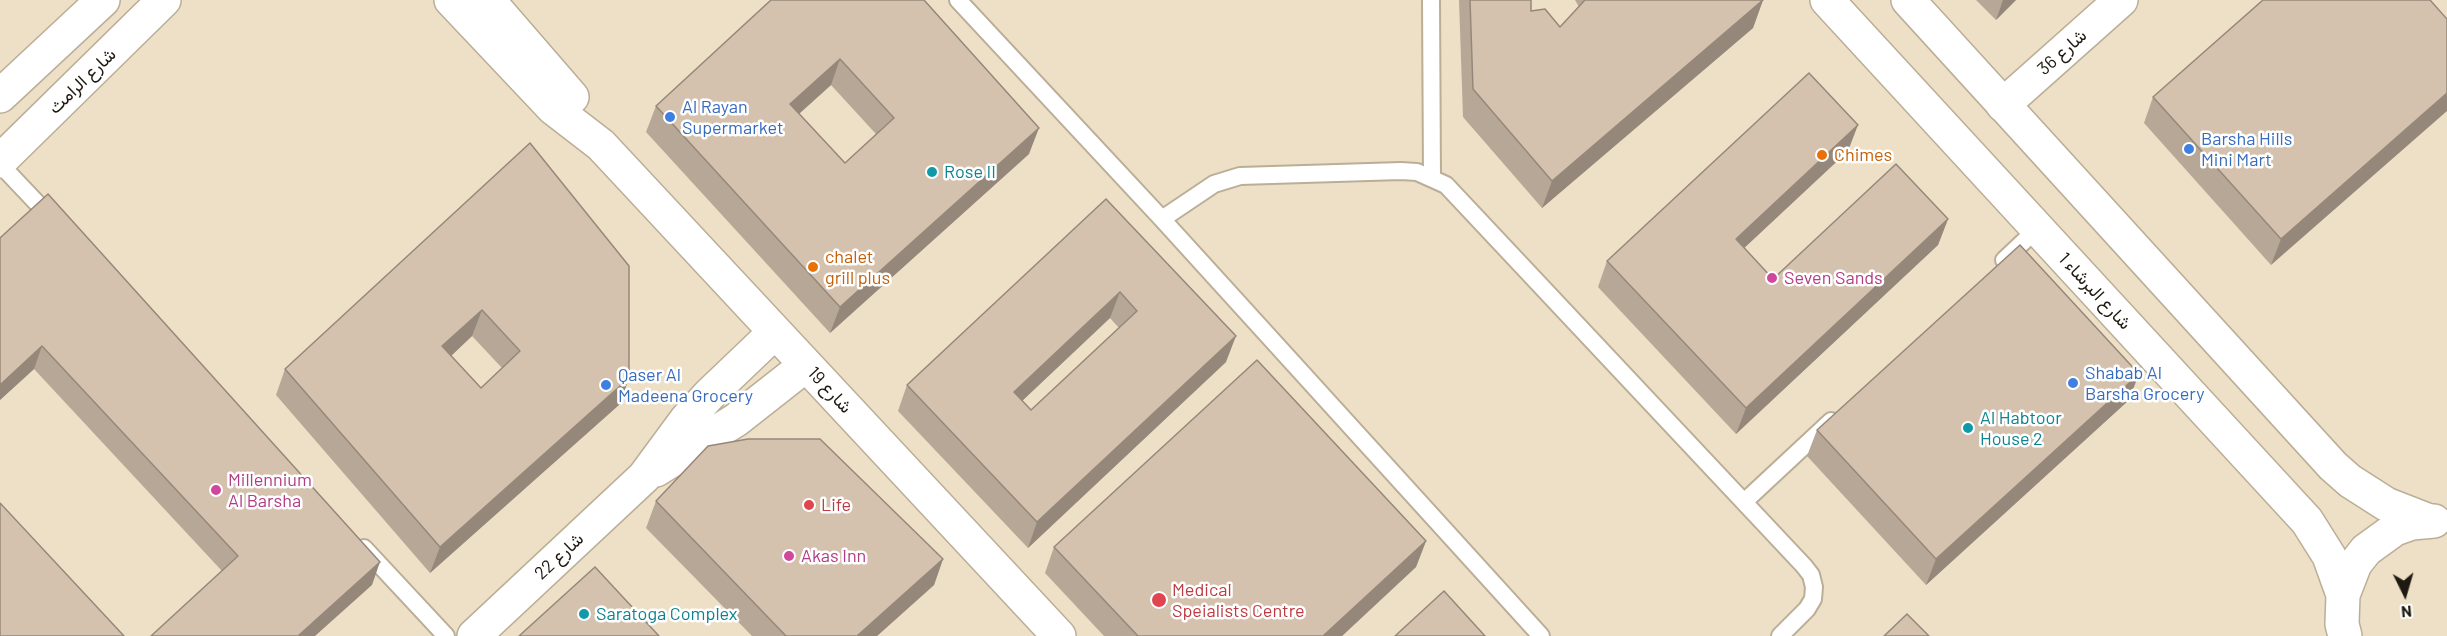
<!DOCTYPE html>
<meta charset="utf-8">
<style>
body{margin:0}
#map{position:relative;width:2447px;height:636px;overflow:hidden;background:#ede0c7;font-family:Barlow,sans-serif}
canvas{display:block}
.north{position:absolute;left:2375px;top:564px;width:60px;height:60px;-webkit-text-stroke:4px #fff;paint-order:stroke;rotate:175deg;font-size:16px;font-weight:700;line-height:24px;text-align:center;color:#1f1a11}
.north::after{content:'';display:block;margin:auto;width:21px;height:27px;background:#1f1a11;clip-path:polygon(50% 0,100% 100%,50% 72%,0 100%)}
</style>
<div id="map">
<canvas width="2447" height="636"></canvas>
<div class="north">N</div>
</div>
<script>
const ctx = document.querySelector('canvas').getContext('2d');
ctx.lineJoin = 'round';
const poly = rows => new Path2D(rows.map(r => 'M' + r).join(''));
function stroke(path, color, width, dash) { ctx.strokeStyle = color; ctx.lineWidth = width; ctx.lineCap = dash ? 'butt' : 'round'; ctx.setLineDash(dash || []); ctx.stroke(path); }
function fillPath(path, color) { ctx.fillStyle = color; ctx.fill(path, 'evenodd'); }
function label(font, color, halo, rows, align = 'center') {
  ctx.font = font + ' Barlow,Vazirmatn,sans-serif'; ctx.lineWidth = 5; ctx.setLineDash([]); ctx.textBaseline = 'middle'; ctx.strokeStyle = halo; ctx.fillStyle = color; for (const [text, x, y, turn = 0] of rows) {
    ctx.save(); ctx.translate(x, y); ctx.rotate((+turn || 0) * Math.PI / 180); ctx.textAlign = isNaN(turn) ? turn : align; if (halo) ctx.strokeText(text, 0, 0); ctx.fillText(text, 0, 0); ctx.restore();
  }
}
const lane = poly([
 [958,0,1162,219,1541,636],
 [1431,0,1432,177],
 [0,164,53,220],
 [1162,219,1214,184,1240,176,1401,171,1417,172,1446,185,1804,566,1811,575,1814,587,1813,599,1807,609,1780,636],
 [2004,260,2037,229],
 [1744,502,1831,421],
 [364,548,446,636]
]);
const street = poly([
 [451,0,553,108,601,145,1059,636],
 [488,0,572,97],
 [0,96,103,0],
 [2003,105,2121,0],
 [0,161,164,0],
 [656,470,736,420,806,365],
 [474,636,644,477,686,420,710,394,775,332]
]);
const secondary = poly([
 [1827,0,2307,521,2329,556,2343,595],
 [1908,0,2333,466,2350,481,2386,504,2427,520],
 [2345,636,2342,624,2343,595,2355,564,2366,550,2395,529,2412,523,2434,521]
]);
stroke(lane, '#baae97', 20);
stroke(street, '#baae97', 36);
stroke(secondary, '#baae97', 36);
stroke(lane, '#fff', 16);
stroke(street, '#fff', 33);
stroke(secondary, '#fff', 33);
fillPath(poly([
 [771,0,1029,154,830,333,646,132,656,106],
 [831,85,876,134,845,163,799,114],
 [1459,0,1531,0,1531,11,1560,27,1579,7,1575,0,1763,0,1753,28,1542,208,1463,117],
 [1976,0,2016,0,1996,20],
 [2447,19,2271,265,2144,123,2153,97],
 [530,143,620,404,430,573,276,395,285,369],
 [472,336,502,368,481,388,451,356],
 [1848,151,1744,248,1773,279,1948,219,1938,245,1736,434,1598,287,1607,261],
 [1106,199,1226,362,1028,548,898,411,907,385],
 [1110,318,1119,328,1031,410,1022,401],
 [0,238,372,585,222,571,34,369,0,400],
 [2129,400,1926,585,1807,456,1817,430],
 [656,501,943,559,934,585,877,636,752,636,646,528],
 [1426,541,1416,567,1342,636,1104,636,1045,573,1054,547]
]), '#b7a796');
fillPath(poly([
 [1763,0,1753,28,1542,208,1552,181],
 [2003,0,2016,0,1996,20],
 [840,59,831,85,781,130,790,104],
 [2447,93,2447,111,2271,265,2281,239],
 [1858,125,1848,151,1726,265,1736,239],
 [1039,128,1029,154,830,333,840,307],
 [1948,219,1938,245,1736,434,1746,408],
 [1120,292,1110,318,1004,418,1014,392],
 [482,310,472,336,433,373,442,346],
 [1236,336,1226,362,1028,548,1037,522],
 [42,346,34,369,0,400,0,385],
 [2139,374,2129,400,1926,585,1936,559],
 [629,378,620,404,430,573,440,547],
 [1426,541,1416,567,1342,636,1323,636],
 [943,559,934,585,877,636,857,636],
 [380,562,372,585,315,636,298,636]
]), '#95887a');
const building = poly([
 [771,0,924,0,1039,128,840,307,656,106,771,0],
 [840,59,894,118,845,163,790,104,840,59],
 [1470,0,1531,0,1531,11,1545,9,1560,27,1585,0,1763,0,1552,181,1473,89,1470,0],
 [2263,0,2430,0,2447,19,2447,93,2281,239,2153,97,2263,0],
 [1809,73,1858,125,1736,239,1773,279,1896,164,1948,219,1746,408,1607,261,1809,73],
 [530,143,629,266,629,378,440,547,285,369,530,143],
 [482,310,520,351,481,388,442,346,482,310],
 [48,194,380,562,298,636,151,636,238,556,42,346,0,385,0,238,48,194],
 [1106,199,1236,336,1037,522,907,385,1106,199],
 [1120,292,1137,311,1031,410,1014,392,1120,292],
 [2020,245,2139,374,1936,559,1817,430,2020,245],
 [1257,360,1426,541,1323,636,1138,636,1054,547,1257,360],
 [748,439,820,439,943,559,857,636,786,636,656,501,708,446,748,439],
 [0,503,124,636,0,636,0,503],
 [595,567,659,636,519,636,595,567],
 [1444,591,1485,636,1395,636,1444,591],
 [1907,614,1929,636,1884,636,1907,614]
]);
fillPath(building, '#d5c2ae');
stroke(building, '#95887a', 1.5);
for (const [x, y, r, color] of [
 [670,117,6,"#3f7fe0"],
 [2189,149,6,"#3f7fe0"],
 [1822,155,6,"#e8710a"],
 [932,172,6,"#0f9aa8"],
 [813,267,6,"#e8710a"],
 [1772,278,6,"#d1479c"],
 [2073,383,6,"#3f7fe0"],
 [606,385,6,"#3f7fe0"],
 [1968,428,6,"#0f9aa8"],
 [216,490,6,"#d1479c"],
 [809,505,6,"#e0444e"],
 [789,556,6,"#d1479c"],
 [1159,600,8,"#e0444e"],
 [584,614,6,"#0f9aa8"]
]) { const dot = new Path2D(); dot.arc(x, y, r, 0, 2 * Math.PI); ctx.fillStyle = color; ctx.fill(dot); stroke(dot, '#fff', 2); }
label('18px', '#1f1a11', '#fff', [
 ["شارع 36",2062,52,-42],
 ["شارع الرامث",82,81,-44],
 ["شارع البرشاء 1",2095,291,47],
 ["شارع 19",830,390,47],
 ["شارع 22",559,556,-43]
]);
label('18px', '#366cbe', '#fff', [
 ["Al Rayan",682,107],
 ["Supermarket",682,128],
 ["Barsha Hills",2201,139],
 ["Mini Mart",2201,160],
 ["Shabab Al",2085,373],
 ["Barsha Grocery",2085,394],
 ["Qaser Al",618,375],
 ["Madeena Grocery",618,396]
], 'left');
label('18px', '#c56008', '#fff', [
 ["Chimes",1834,155],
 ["chalet",825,257],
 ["grill plus",825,278]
], 'left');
label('18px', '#0d838f', '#fff', [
 ["Rose II",944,172],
 ["Al Habtoor",1980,418],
 ["House 2",1980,439],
 ["Saratoga Complex",596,614]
], 'left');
label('18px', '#b23c85', '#fff', [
 ["Seven Sands",1784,278],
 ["Millennium",228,480],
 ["Al Barsha",228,501],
 ["Akas Inn",801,556]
], 'left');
label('18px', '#be3a42', '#fff', [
 ["Life",821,505],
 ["Medical",1172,590],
 ["Speialists Centre",1172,611]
], 'left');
</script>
